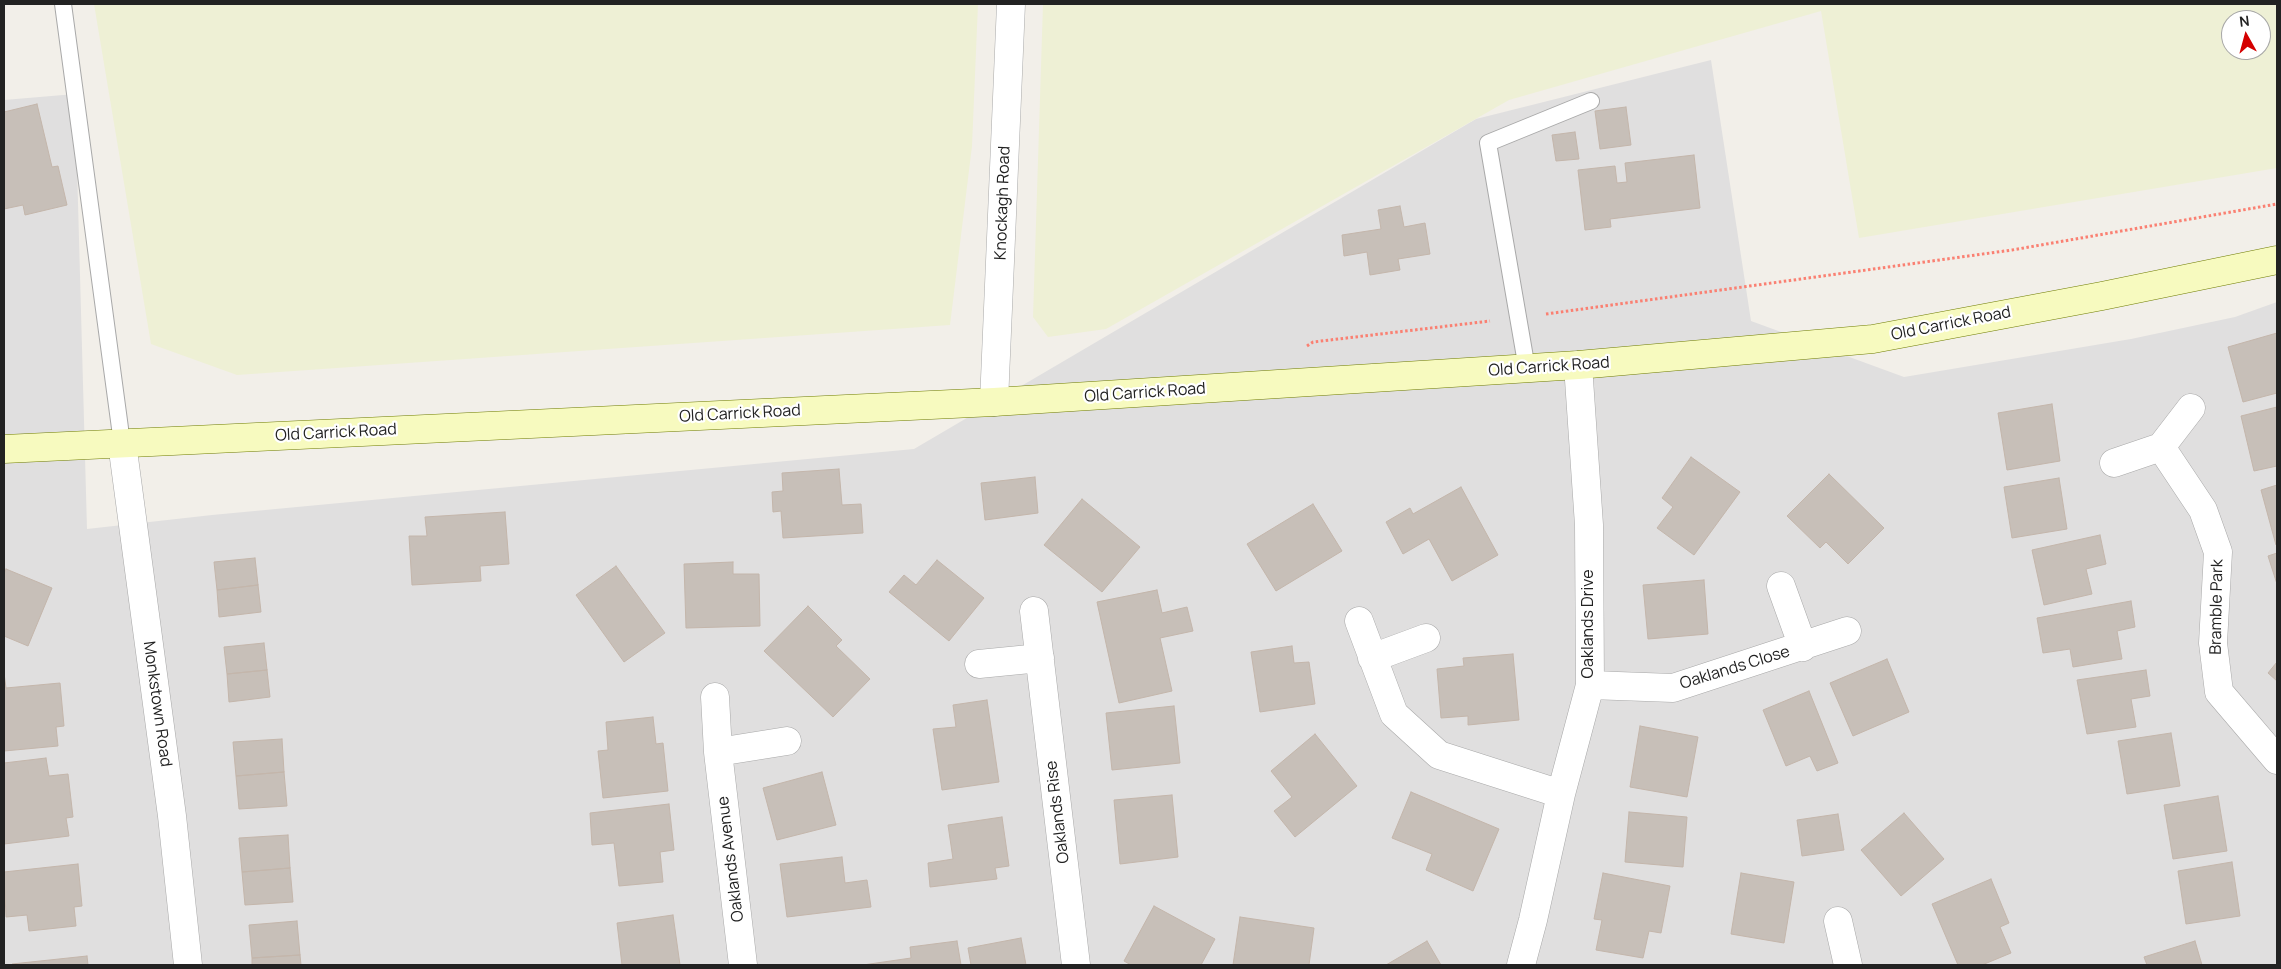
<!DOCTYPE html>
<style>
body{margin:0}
#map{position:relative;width:2281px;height:969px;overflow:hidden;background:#f2efe9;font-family:Manrope,sans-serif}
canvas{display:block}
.frame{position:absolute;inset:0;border:5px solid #222;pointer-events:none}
.north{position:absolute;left:2221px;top:10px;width:50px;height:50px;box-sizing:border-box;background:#fff;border:1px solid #a7a7a7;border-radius:50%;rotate:353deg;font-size:14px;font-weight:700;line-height:20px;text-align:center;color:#222}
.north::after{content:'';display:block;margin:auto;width:18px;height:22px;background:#d40000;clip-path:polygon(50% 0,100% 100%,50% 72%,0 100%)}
</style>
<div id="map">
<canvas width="2281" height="969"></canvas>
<div class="frame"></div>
<div class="north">N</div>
</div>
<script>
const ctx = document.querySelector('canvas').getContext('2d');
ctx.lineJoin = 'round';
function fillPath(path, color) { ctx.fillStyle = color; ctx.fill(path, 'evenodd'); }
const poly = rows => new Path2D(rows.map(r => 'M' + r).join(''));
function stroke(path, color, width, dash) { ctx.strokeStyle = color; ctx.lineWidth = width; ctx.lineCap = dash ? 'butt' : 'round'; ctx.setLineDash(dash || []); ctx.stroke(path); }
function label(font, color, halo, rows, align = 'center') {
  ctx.font = font + ' Manrope,sans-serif'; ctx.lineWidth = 4.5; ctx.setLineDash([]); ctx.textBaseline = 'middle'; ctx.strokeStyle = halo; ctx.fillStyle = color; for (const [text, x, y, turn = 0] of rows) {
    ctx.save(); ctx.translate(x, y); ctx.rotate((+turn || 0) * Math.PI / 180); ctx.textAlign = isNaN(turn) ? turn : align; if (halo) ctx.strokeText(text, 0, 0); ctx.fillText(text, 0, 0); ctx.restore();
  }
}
fillPath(poly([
 [1711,60,1751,321,1904,377,2131,339,2235,317,2277,302,2277,965,4,965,4,100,75,94,87,529,212,515,914,449,1476,119]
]), '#e0dfdf');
fillPath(poly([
 [94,4,978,4,972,146,950,325,237,375,151,344],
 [1043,4,2277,4,2277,168,1859,238,1821,11,1509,100,1106,329,1048,337,1033,317],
 [2231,20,2261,20,2261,50,2231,50]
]), '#eef0d5');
const building = poly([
 [37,104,52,167,58,166,67,205,25,215,23,205,4,209,4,112,37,104],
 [1626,107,1631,145,1600,149,1595,111,1626,107],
 [1575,132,1579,159,1556,161,1552,135,1575,132],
 [1694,155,1700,208,1610,219,1611,227,1585,230,1578,170,1615,166,1617,183,1627,182,1625,163,1694,155],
 [1400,206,1404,227,1425,223,1430,254,1398,259,1400,270,1370,275,1367,252,1344,256,1342,235,1381,229,1378,210,1400,206],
 [2277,333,2277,393,2243,402,2228,347,2277,333],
 [2052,404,2060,461,2007,470,1998,413,2052,404],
 [2277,407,2277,466,2254,471,2241,416,2277,407],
 [1691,457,1740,492,1694,555,1657,528,1673,507,1662,498,1691,457],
 [839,469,842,505,861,504,863,533,783,538,781,511,773,512,772,492,783,491,782,473,839,469],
 [1829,474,1884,528,1848,564,1826,542,1820,548,1787,516,1829,474],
 [1035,477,1038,513,985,520,981,483,1035,477],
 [2059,478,2067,529,2012,538,2004,487,2059,478],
 [2277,485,2277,544,2276,545,2261,490,2277,485],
 [1461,487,1498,555,1452,581,1429,539,1403,554,1386,522,1410,508,1413,514,1461,487],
 [1082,499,1140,547,1102,592,1044,545,1082,499],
 [1313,504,1342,551,1276,591,1247,544,1313,504],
 [505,512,509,564,480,566,481,581,412,585,409,536,427,536,425,517,505,512],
 [2100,535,2106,564,2086,569,2092,594,2044,605,2032,550,2100,535],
 [2277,553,2277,584,2268,556,2277,553],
 [255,558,258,585,217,590,214,562,255,558],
 [937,560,984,598,949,641,889,592,904,575,916,585,937,560],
 [733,562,733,574,759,574,760,626,686,628,684,564,733,562],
 [616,566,665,633,624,662,576,595,616,566],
 [6,569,52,588,28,646,4,636,4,574,6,569],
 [1704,580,1708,634,1648,639,1643,585,1704,580],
 [258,585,261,612,219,617,217,590,258,585],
 [1157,590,1162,613,1187,607,1193,631,1160,638,1172,691,1119,703,1097,602,1157,590],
 [2131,601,2135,627,2117,631,2122,659,2073,667,2070,649,2043,653,2037,618,2131,601],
 [808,606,842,640,836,646,870,679,833,717,764,651,808,606],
 [264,643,267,670,227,674,224,647,264,643],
 [1292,646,1294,663,1309,662,1315,704,1260,712,1251,652,1292,646],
 [1513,654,1519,720,1468,725,1468,716,1441,718,1437,669,1464,666,1463,658,1513,654],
 [1887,659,1909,712,1853,736,1830,683,1887,659],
 [2277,662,2277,681,2268,673,2277,662],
 [267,670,270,697,229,702,227,674,267,670],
 [2146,670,2150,696,2131,699,2136,727,2087,734,2077,680,2146,670],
 [4,673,6,688,60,683,64,726,56,727,58,746,4,751,4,673],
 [1809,691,1838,763,1817,771,1810,756,1786,766,1763,710,1809,691],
 [987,700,999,782,942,790,933,729,956,727,953,705,987,700],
 [1174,706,1180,763,1112,770,1106,713,1174,706],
 [653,717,656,744,663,743,668,791,603,798,598,751,608,750,606,722,653,717],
 [1640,726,1698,737,1687,797,1630,787,1640,726],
 [2171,733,2180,786,2127,794,2118,741,2171,733],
 [1315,734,1357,786,1295,837,1274,811,1292,797,1271,771,1315,734],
 [282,739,284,772,236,776,233,742,282,739],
 [46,758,49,776,68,774,73,817,66,818,69,836,4,844,4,763,46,758],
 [284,772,287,806,239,809,236,776,284,772],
 [822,772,836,825,777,840,763,788,822,772],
 [1411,792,1499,829,1473,891,1426,870,1432,854,1392,838,1411,792],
 [1172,795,1178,857,1120,864,1114,800,1172,795],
 [2218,796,2227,851,2173,859,2164,805,2218,796],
 [669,804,674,850,660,852,663,882,619,886,614,843,592,845,590,813,669,804],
 [1629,812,1687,817,1683,867,1625,862,1629,812],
 [1904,813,1944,859,1901,896,1861,850,1904,813],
 [1838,814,1844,850,1802,856,1797,820,1838,814],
 [1002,817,1009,866,995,868,997,879,930,887,928,863,953,859,948,825,1002,817],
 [288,835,290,868,242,872,239,838,288,835],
 [842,857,845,883,867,880,871,907,787,917,780,864,842,857],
 [2232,862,2240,916,2186,924,2178,871,2232,862],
 [78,864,82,906,74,907,76,926,29,931,27,915,6,917,4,872,78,864],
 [290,868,293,902,245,905,242,872,290,868],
 [1603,873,1670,886,1661,933,1649,931,1643,958,1596,950,1602,920,1594,919,1603,873],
 [1741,873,1794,882,1784,943,1731,934,1741,873],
 [1991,879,2009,923,2000,927,2011,953,1982,965,1958,965,1932,904,1991,879],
 [1154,906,1215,939,1201,965,1131,965,1124,961,1154,906],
 [673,915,680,965,622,965,617,923,673,915],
 [1240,917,1314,928,1309,965,1233,965,1240,917],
 [297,921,300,955,252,958,249,925,297,921],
 [1021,938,1026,965,971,965,968,948,1021,938],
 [957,941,961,965,863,965,911,958,910,947,957,941],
 [1427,941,1441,965,1386,965,1427,941],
 [2195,941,2202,965,2147,965,2144,957,2195,941],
 [300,955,301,965,252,965,252,958,300,955],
 [87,956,88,965,12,965,12,964,87,956]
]);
fillPath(building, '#c7bfb8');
stroke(building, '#c4b6ab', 1);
const service = poly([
 [63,4,122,443],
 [1527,369,1488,143,1591,101]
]);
const minor = poly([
 [2161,447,2203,510,2218,552,2213,643,2219,692,2277,760],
 [2114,463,2161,447,2191,408],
 [1781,586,1803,647],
 [1034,611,1076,965],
 [1359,621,1394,714,1439,755,1561,794],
 [1372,658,1426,638],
 [979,664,1040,658],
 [1590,685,1673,688,1847,631],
 [715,697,718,752,743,965],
 [718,752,787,741],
 [1838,921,1848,965],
 [1521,965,1533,920,1561,794,1590,685,1589,525,1578,365]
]);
const tertiary = poly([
 [994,402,1011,4],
 [122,443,172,816,188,965]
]);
const secondary = poly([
 [4,449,994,402,1578,365,1873,339,2102,296,2277,260]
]);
stroke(service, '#a9a9a9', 18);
stroke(minor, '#a9a9a9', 29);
stroke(tertiary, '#a9a9a9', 29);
stroke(secondary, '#707d05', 29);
stroke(poly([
 [1546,314,2012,250,2277,204],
 [1307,346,1313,342,1490,321]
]), '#fa8072', 3, [2.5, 2.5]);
stroke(service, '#fff', 16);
stroke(minor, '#fff', 28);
stroke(tertiary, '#fff', 28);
stroke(secondary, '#f7fabf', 28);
label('16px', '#222', '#fff', [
 ["Knockagh Road",1003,203,-88],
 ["Old Carrick Road",1951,324,-11],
 ["Old Carrick Road",1549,367,-4],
 ["Old Carrick Road",1145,393,-4],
 ["Old Carrick Road",740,414,-3],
 ["Old Carrick Road",336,433,-3],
 ["Bramble Park",2217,607,-89],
 ["Oaklands Drive",1589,624,-90],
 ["Oaklands Close",1735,668,-17],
 ["Monkstown Road",157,704,82],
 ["Oaklands Rise",1058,812,-97],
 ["Oaklands Avenue",731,859,-97]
]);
</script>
